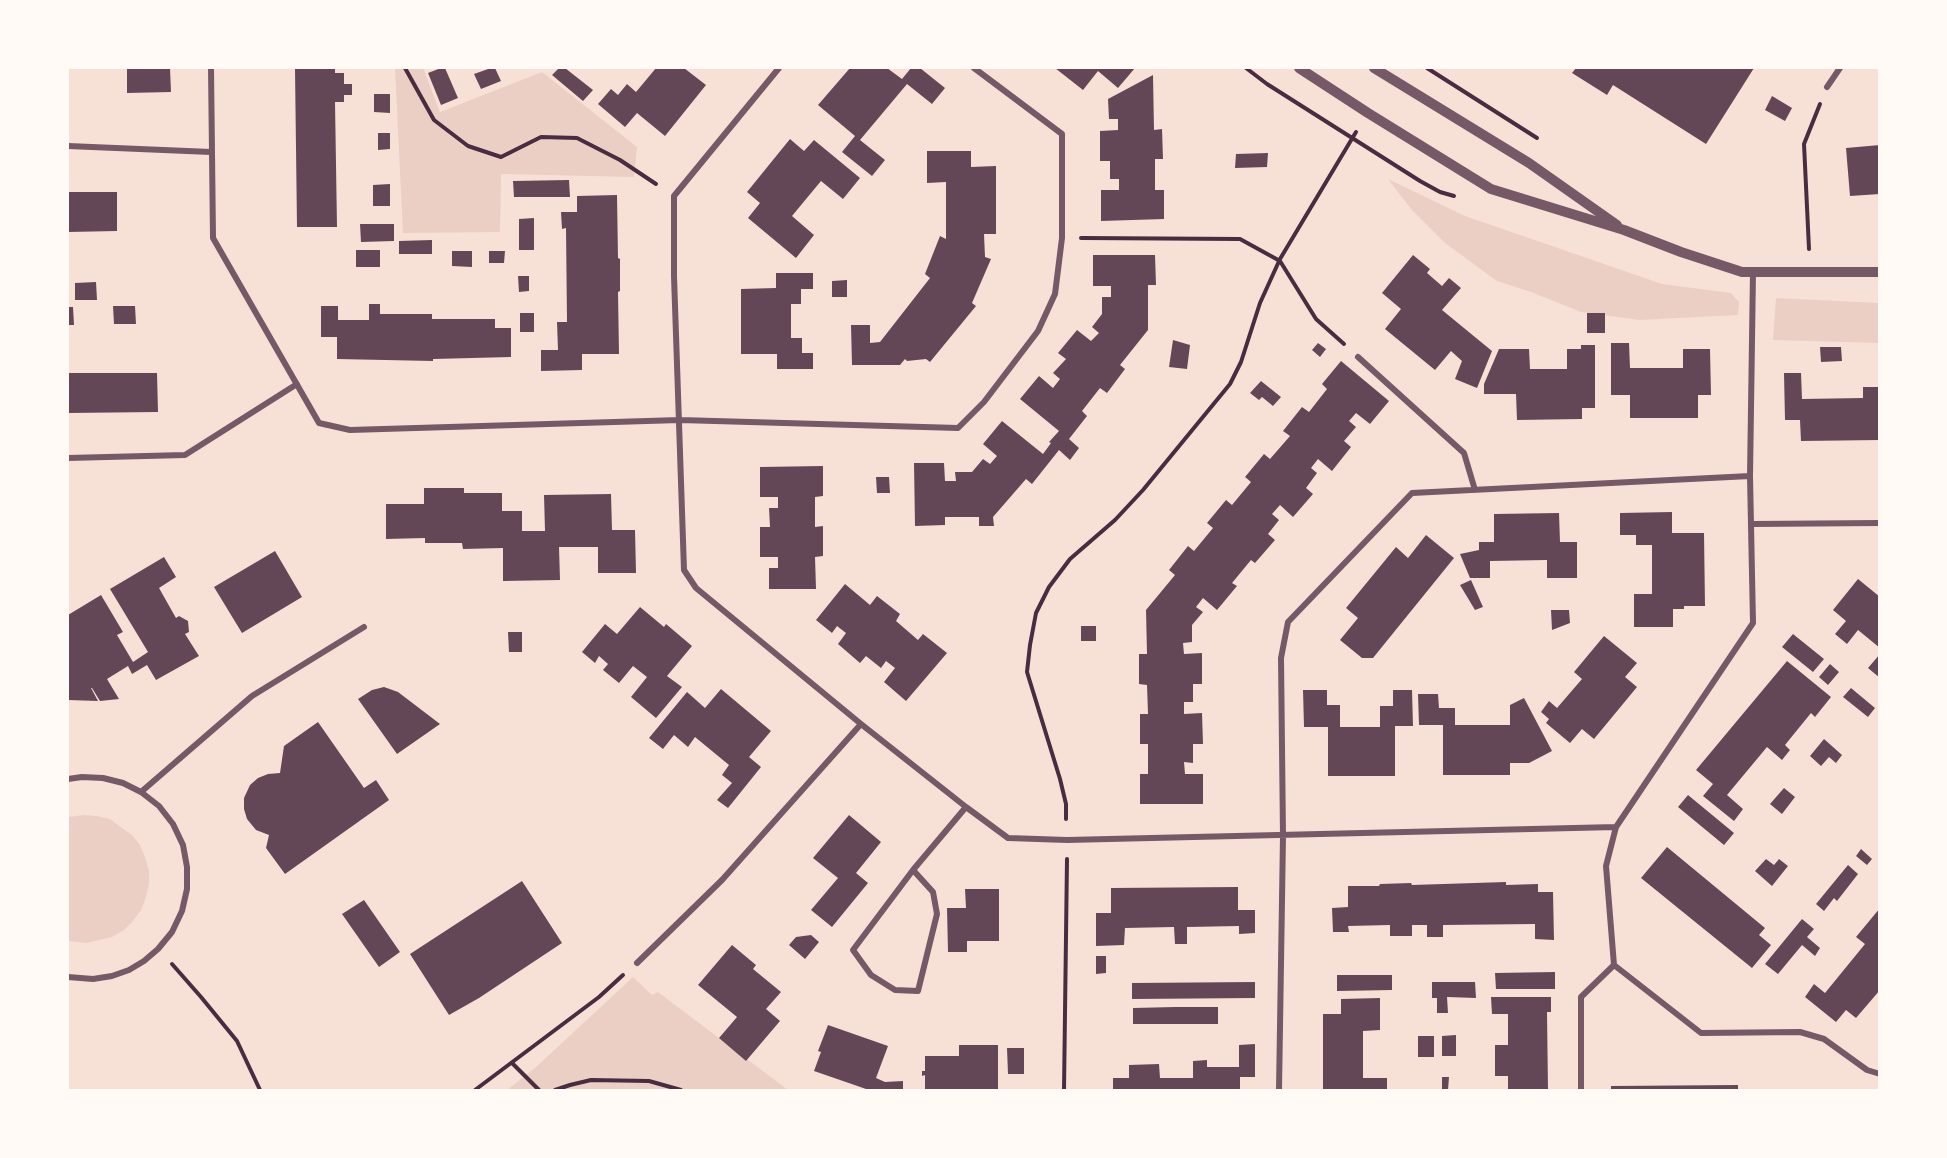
<!DOCTYPE html>
<style>
body{margin:0}
#map{position:relative;width:1947px;height:1158px;overflow:hidden;background:#f7e1d7;font-family:"Space Grotesk",sans-serif}
canvas{display:block}
.frame{position:absolute;inset:0;border:69px solid #fffaf5;pointer-events:none}
</style>
<div id="map">
<canvas width="1947" height="1158"></canvas>
<div class="frame"></div>
</div>
<script>
const ctx = document.querySelector('canvas').getContext('2d');
ctx.lineJoin = 'round';
function fillPath(path, color) { ctx.fillStyle = color; ctx.fill(path, 'evenodd'); }
const poly = rows => new Path2D(rows.map(r => 'M' + r).join(''));
function stroke(path, color, width, dash) { ctx.strokeStyle = color; ctx.lineWidth = width; ctx.lineCap = dash ? 'butt' : 'round'; ctx.setLineDash(dash || []); ctx.stroke(path); }
fillPath(poly([
 [391,68,423,68,440,112,542,72,637,147,634,177,501,174,500,232,403,233,395,69],
 [1388,179,1465,216,1662,284,1731,293,1739,302,1738,315,1640,320,1581,312,1531,292,1497,281,1445,243,1411,209],
 [1776,298,1879,303,1879,343,1773,340],
 [84,815,97,816,110,819,132,835,140,845,145,857,149,871,149,884,146,897,141,910,133,921,124,930,112,937,86,943,68,941,68,817],
 [633,977,652,995,658,992,788,1090,507,1090,535,1068]
]), '#ebcfc5');
fillPath(poly([
 [127,68,170,68,171,92,127,93],
 [335,68,335,73,344,73,344,84,352,84,352,95,344,95,344,102,335,102,337,227,297,227,295,69],
 [441,68,445,68,458,98,441,105,428,73],
 [491,68,495,68,501,81,481,89,474,74],
 [559,68,565,68,593,90,583,101,552,75],
 [656,68,684,68,706,85,665,136,637,113,625,127,598,104,611,89,618,95,627,84,636,92],
 [850,68,887,68,902,79,911,68,920,68,945,88,932,104,907,84,860,140,885,160,872,176,842,152,855,136,818,105],
 [1055,68,1135,68,1118,88,1098,71,1083,90],
 [1576,68,1754,68,1706,144,1613,85,1607,95,1572,73],
 [1153,75,1154,130,1162,129,1163,159,1155,159,1155,190,1164,190,1164,219,1101,221,1101,190,1119,190,1119,179,1110,179,1110,161,1100,161,1100,131,1118,130,1118,119,1109,119,1108,99],
 [374,94,390,94,390,113,374,112],
 [1772,96,1792,108,1785,121,1765,110],
 [378,133,390,133,390,149,378,150],
 [790,139,804,151,814,140,860,178,843,199,821,181,792,216,814,235,796,258,748,218,760,203,747,192],
 [1880,145,1880,194,1850,196,1846,148],
 [927,151,971,151,971,167,996,166,996,234,984,234,985,257,991,259,972,303,976,306,930,362,926,359,907,361,905,359,900,365,852,365,851,325,870,325,870,343,880,342,930,278,925,274,940,236,946,239,946,182,927,183],
 [1268,153,1267,167,1235,168,1236,154],
 [569,180,570,197,514,197,513,181],
 [390,184,390,206,373,206,373,185],
 [68,192,117,192,117,231,68,232],
 [617,195,618,258,620,259,620,291,618,292,619,354,582,354,582,370,541,371,541,350,558,350,557,322,567,322,566,228,562,229,561,212,577,212,577,196],
 [534,218,534,250,519,250,519,219],
 [360,224,394,224,394,241,361,242],
 [432,240,432,254,399,254,399,241],
 [356,250,380,250,380,267,356,267],
 [452,251,472,251,472,267,452,266],
 [489,251,505,251,504,263,489,263],
 [1093,255,1155,255,1156,285,1148,285,1148,330,1120,365,1125,369,1107,393,1100,388,1082,411,1087,416,1069,439,1079,448,1070,460,1059,450,1032,484,1026,479,993,517,994,526,979,526,979,517,945,517,945,525,915,526,914,463,944,463,945,481,956,481,955,472,972,472,983,459,990,464,997,456,983,444,1002,421,1043,454,1051,443,1049,442,1059,431,1020,399,1039,376,1053,388,1060,379,1053,373,1066,359,1058,353,1077,330,1091,341,1099,333,1092,327,1102,314,1102,297,1111,297,1111,286,1093,286],
 [1413,255,1430,269,1427,273,1442,286,1449,278,1461,288,1442,310,1492,351,1477,388,1455,379,1462,361,1451,351,1435,370,1385,329,1401,309,1382,293],
 [776,273,813,273,813,289,801,289,801,304,791,304,791,338,802,338,802,353,813,353,813,369,777,369,777,354,741,354,741,289,776,288],
 [518,276,529,276,529,291,519,292],
 [847,280,847,297,832,297,832,281],
 [96,282,97,300,75,300,75,283],
 [369,304,380,304,380,314,432,314,432,319,495,319,495,328,511,328,511,357,433,359,433,361,337,359,337,337,321,337,321,306,338,306,338,320,369,320],
 [113,306,135,306,136,324,114,324],
 [68,307,73,307,74,325,68,325],
 [520,313,534,313,534,332,520,332],
 [1587,313,1605,313,1605,333,1587,333],
 [1173,340,1190,345,1187,369,1169,367],
 [1318,343,1326,349,1320,357,1312,350],
 [1611,343,1629,343,1630,368,1683,368,1683,349,1710,349,1711,395,1698,395,1698,418,1630,418,1630,395,1611,395],
 [1581,345,1595,345,1595,408,1582,408,1582,419,1517,420,1516,394,1484,394,1484,384,1499,349,1529,349,1530,369,1567,369,1567,349,1581,349],
 [1820,347,1841,347,1842,361,1821,362],
 [1341,361,1389,401,1370,424,1356,413,1349,421,1356,427,1344,441,1351,447,1332,471,1318,459,1311,468,1317,473,1306,488,1313,494,1293,517,1280,505,1272,514,1279,520,1268,534,1275,540,1255,563,1251,560,1232,583,1237,586,1217,610,1203,598,1196,607,1203,612,1192,625,1192,642,1183,643,1184,654,1202,653,1202,684,1193,684,1193,702,1184,702,1184,714,1202,713,1203,744,1193,744,1193,763,1184,762,1185,774,1203,774,1203,804,1140,804,1140,774,1148,774,1148,744,1140,744,1140,714,1148,714,1147,685,1139,684,1139,654,1147,654,1146,610,1175,575,1169,570,1188,546,1194,551,1213,528,1207,523,1226,500,1232,505,1251,482,1245,477,1264,454,1270,459,1290,436,1283,431,1302,407,1309,412,1327,389,1322,384],
 [68,373,157,373,158,412,68,413],
 [1784,373,1801,373,1802,399,1863,398,1863,387,1880,387,1880,440,1801,441,1800,420,1785,420],
 [1261,381,1281,397,1273,406,1262,397,1259,400,1250,393],
 [823,466,823,496,815,497,815,527,823,526,823,556,815,557,816,589,769,589,769,568,778,568,778,557,760,557,760,527,770,527,769,508,778,508,778,497,760,497,760,467],
 [876,477,889,477,890,493,877,493],
 [424,488,464,488,464,493,502,493,502,511,522,511,522,531,545,531,544,495,611,494,612,530,635,530,636,573,598,573,598,547,559,547,560,580,503,581,503,548,463,549,462,543,425,543,425,538,386,539,386,504,424,504],
 [1672,512,1672,533,1704,533,1705,606,1684,606,1684,609,1673,609,1673,627,1634,627,1634,594,1652,594,1652,545,1636,545,1636,535,1620,535,1620,513],
 [1559,513,1560,542,1577,542,1577,578,1547,578,1547,560,1490,561,1490,578,1470,578,1460,554,1479,550,1479,542,1494,542,1494,514],
 [1426,535,1454,558,1373,658,1362,658,1340,640,1358,618,1346,608,1396,547,1408,558],
 [275,551,302,597,242,633,214,587],
 [164,557,176,577,159,588,176,618,179,616,188,621,189,632,185,634,199,656,156,680,147,665,132,674,128,666,107,679,119,699,100,701,92,688,91,688,98,701,68,700,68,615,101,595,123,632,117,635,133,662,148,652,110,589],
 [1858,579,1880,597,1880,648,1858,630,1847,644,1835,634,1846,621,1833,610],
 [1471,580,1483,607,1475,610,1460,585],
 [845,584,870,605,877,596,900,614,896,621,918,640,923,634,947,653,906,701,884,682,895,668,886,661,881,668,866,656,860,663,838,644,846,633,837,626,832,633,816,620],
 [640,607,664,627,666,624,692,646,667,676,682,687,656,718,631,697,647,677,633,666,619,683,603,670,608,664,599,656,595,663,582,652,605,624,617,634],
 [1551,610,1569,610,1570,623,1552,630],
 [1081,626,1096,626,1096,641,1081,641],
 [508,632,522,632,522,652,509,652],
 [1793,634,1824,659,1813,672,1782,647],
 [1604,636,1637,663,1625,677,1637,687,1594,739,1582,729,1570,743,1546,723,1549,719,1541,712,1549,701,1557,708,1582,679,1574,672],
 [1880,654,1880,678,1868,668],
 [1787,661,1831,697,1815,717,1811,713,1785,745,1790,750,1782,760,1767,747,1727,795,1743,809,1734,821,1703,796,1713,784,1696,770],
 [1830,664,1839,672,1828,685,1819,677],
 [384,687,398,692,440,724,397,754,358,699,372,690],
 [1851,688,1875,708,1868,717,1843,697],
 [721,689,771,731,749,757,761,767,728,808,717,800,732,783,722,775,729,765,695,737,688,747,674,735,663,749,649,738,687,692,705,708],
 [1303,690,1327,690,1327,705,1340,705,1340,727,1380,727,1380,706,1393,706,1393,690,1412,690,1413,726,1395,726,1395,776,1328,776,1328,727,1304,727],
 [1418,694,1438,694,1439,708,1455,708,1455,725,1510,725,1510,705,1524,698,1552,751,1529,763,1510,763,1510,775,1443,775,1443,725,1419,725],
 [318,722,364,788,376,780,389,800,285,874,266,848,269,835,256,830,247,819,244,809,244,798,250,785,258,778,268,774,280,773,284,746],
 [1824,739,1842,755,1836,763,1829,757,1821,766,1810,756],
 [1784,788,1795,797,1782,814,1770,804],
 [1688,795,1734,833,1724,845,1678,807],
 [849,815,881,842,856,873,868,883,832,927,811,910,838,878,813,858],
 [1667,847,1765,928,1759,935,1771,945,1752,968,1641,878],
 [1861,849,1872,859,1867,865,1856,856],
 [1766,859,1774,865,1779,859,1788,866,1772,886,1755,871],
 [1848,865,1858,874,1837,901,1834,898,1824,911,1816,904],
 [522,881,562,943,479,998,449,1015,410,954],
 [1506,882,1506,885,1538,884,1538,892,1553,892,1554,940,1535,939,1535,924,1443,925,1443,937,1427,937,1427,925,1412,925,1412,936,1390,936,1390,925,1348,926,1349,932,1333,932,1332,908,1348,907,1348,886,1379,886,1380,884,1411,883,1412,885],
 [1238,887,1238,910,1255,910,1255,933,1239,934,1239,926,1187,927,1187,944,1175,944,1174,927,1125,928,1124,945,1096,946,1096,913,1111,913,1111,888],
 [965,889,999,889,999,941,967,941,967,952,948,952,947,908,966,908],
 [364,900,400,952,379,967,342,914],
 [1880,908,1880,990,1856,1018,1846,1010,1836,1022,1805,997,1814,984,1825,993,1865,944,1856,937],
 [1802,919,1814,929,1807,937,1820,948,1815,956,1802,945,1778,974,1765,964],
 [811,935,819,942,805,959,789,945,796,937],
 [732,945,756,965,753,969,781,992,766,1009,780,1021,746,1061,719,1038,737,1017,698,985],
 [1096,956,1106,956,1106,973,1096,974],
 [1555,972,1555,989,1496,989,1495,973],
 [1337,975,1392,975,1392,990,1337,991],
 [1255,982,1255,998,1132,999,1132,983],
 [1432,982,1475,982,1476,998,1447,997,1448,1013,1437,1013,1437,998,1432,998],
 [1491,997,1551,997,1551,1012,1547,1012,1548,1090,1508,1090,1508,1076,1495,1076,1495,1045,1508,1045,1508,1014,1492,1014],
 [1380,998,1380,1030,1363,1031,1363,1078,1387,1078,1387,1090,1323,1090,1323,1014,1341,1014,1341,999],
 [1175,1007,1218,1007,1218,1024,1133,1024,1133,1008],
 [828,1025,888,1046,876,1078,885,1082,903,1081,903,1090,869,1090,814,1071,821,1052,818,1051],
 [1456,1035,1456,1056,1442,1056,1442,1036],
 [1418,1036,1434,1036,1434,1057,1418,1057],
 [1255,1044,1255,1077,1240,1077,1240,1090,1113,1090,1113,1078,1129,1078,1129,1065,1159,1064,1160,1078,1193,1078,1193,1061,1207,1060,1207,1067,1239,1067,1239,1045],
 [959,1045,998,1045,998,1090,925,1090,925,1075,922,1076,922,1071,925,1071,925,1056,959,1056],
 [1007,1048,1024,1048,1024,1074,1008,1074],
 [1442,1077,1449,1077,1448,1090,1442,1090],
 [1738,1085,1738,1090,1611,1090,1611,1086]
]), '#644757');
stroke(poly([
 [405,68,434,120,468,146,501,157,541,137,577,138,620,160,656,184],
 [1246,68,1267,84,1420,181,1440,192,1454,196],
 [1427,68,1537,138],
 [1081,238,1240,239,1280,261,1316,319,1344,344],
 [1809,249,1804,144,1820,104],
 [1066,819,1066,804,1060,779,1027,672,1030,645,1036,613,1049,587,1070,559,1115,520,1143,490,1230,384,1241,362,1260,303,1280,259,1356,132],
 [172,964,201,997,237,1041,260,1090],
 [512,1063,539,1090],
 [475,1090,599,997,623,975],
 [555,1090,570,1085,591,1080,649,1081,681,1090],
 [1064,1090,1067,859]
]), '#4a2c40', 4);
stroke(poly([
 [211,68,213,238,319,423,350,430,680,420,958,428,984,402,1038,331,1055,294,1062,238,1062,134,974,68],
 [779,68,674,196,674,276,684,570,696,588,861,724,966,807,1008,838,1067,840,1616,827,1753,623,1750,476,1753,272],
 [1827,87,1840,68],
 [68,146,211,152],
 [1358,357,1464,453,1475,490],
 [68,458,185,455,297,384],
 [1752,524,1880,523],
 [68,779,82,777,103,778,123,783,141,792,159,806,173,824,183,845,187,867,187,889,182,911,172,932,158,949,144,961,129,970,112,976,93,979,68,977],
 [141,792,252,696,364,627],
 [1616,827,1606,866,1614,965,1701,1033,1800,1032,1824,1039,1867,1070,1880,1074],
 [913,870,853,950,871,975,895,990,918,991,937,914,933,892,913,870,966,807],
 [637,963,722,880,861,724],
 [1279,1090,1283,836,1281,658,1288,622,1412,493,1750,476],
 [1581,1090,1581,997,1614,965]
]), '#755966', 6);
stroke(poly([
 [1299,68,1368,113,1491,189,1624,230,1681,252,1742,272,1880,272],
 [1374,68,1529,163,1617,225]
]), '#755966', 10);
</script>
